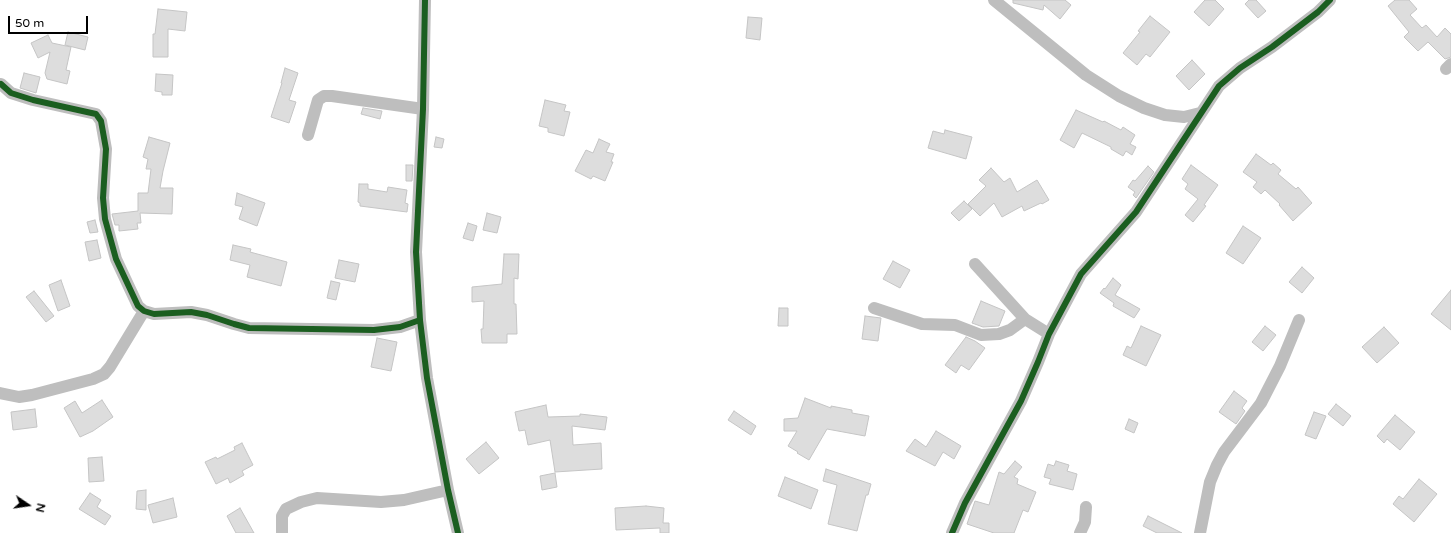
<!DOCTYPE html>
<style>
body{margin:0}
#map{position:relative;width:1451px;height:533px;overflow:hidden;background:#fff;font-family:"Varela Round",sans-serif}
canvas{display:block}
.north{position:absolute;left:8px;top:485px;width:40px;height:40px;-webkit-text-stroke:3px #fff;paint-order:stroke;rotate:103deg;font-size:11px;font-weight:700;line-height:16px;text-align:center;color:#000}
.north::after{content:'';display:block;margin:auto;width:14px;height:18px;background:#000;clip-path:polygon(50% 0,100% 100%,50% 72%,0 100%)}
.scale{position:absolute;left:8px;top:16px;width:80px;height:18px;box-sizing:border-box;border:2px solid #000;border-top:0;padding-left:5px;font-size:12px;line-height:14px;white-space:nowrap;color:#000;-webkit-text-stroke:3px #fff;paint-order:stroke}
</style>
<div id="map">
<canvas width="1451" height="533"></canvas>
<div class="north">N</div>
<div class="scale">50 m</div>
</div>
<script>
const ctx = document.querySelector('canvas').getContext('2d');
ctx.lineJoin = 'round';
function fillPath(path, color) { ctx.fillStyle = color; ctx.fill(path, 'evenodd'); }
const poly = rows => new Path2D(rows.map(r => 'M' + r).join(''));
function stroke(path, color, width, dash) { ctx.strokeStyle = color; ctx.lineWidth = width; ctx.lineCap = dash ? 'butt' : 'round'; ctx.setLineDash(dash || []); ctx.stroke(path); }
const building = poly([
 [1013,0,1065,0,1071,5,1060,19,1044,5,1043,10,1013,3,1013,0],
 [1205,0,1215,0,1224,9,1209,26,1194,12,1205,0],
 [1249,0,1256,0,1266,11,1258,18,1245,4,1249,0],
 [1395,0,1409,0,1417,9,1410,15,1422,28,1426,25,1437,37,1445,28,1451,34,1451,57,1445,59,1428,42,1418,51,1404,37,1409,32,1388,6,1395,0],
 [158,9,187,12,185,31,168,29,168,57,153,57,153,34,155,34,158,9],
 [1150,16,1170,32,1150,57,1146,54,1137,65,1123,53,1140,32,1138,31,1150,16],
 [748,17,762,18,760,40,746,38,748,17],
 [68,32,88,37,85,50,65,45,68,32],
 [48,35,52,43,71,47,66,70,70,71,67,84,47,79,45,73,50,52,38,58,31,43,48,35],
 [1192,60,1205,74,1189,90,1176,76,1192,60],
 [285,68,298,73,289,100,296,102,289,123,271,117,282,83,281,83,285,68],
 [24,73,40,77,36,93,20,88,24,73],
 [156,74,173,75,172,95,162,95,162,92,155,91,156,74],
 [545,100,566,105,564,111,570,112,564,136,548,132,548,128,539,126,545,100],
 [363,108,382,111,380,119,361,114,363,108],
 [1076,110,1103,122,1104,121,1121,130,1123,127,1135,135,1130,144,1136,147,1132,155,1126,151,1123,156,1111,149,1111,147,1082,133,1074,148,1060,140,1076,110],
 [945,130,972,137,966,159,928,148,933,131,944,134,945,130],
 [149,137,170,143,163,171,160,188,173,188,172,214,140,213,141,223,137,223,138,229,119,231,119,225,115,225,112,214,138,211,138,193,148,193,151,169,146,169,148,159,143,157,149,137],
 [436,137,444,139,442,148,434,147,436,137],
 [599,139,610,144,606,152,614,154,611,162,613,162,605,181,593,176,591,179,575,171,586,150,593,153,599,139],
 [1256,154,1271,165,1273,163,1281,170,1278,174,1296,189,1298,187,1312,203,1293,221,1279,205,1280,204,1265,190,1261,194,1253,187,1257,182,1243,172,1256,154],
 [406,165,413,165,412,181,406,181,406,165],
 [1191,165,1218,185,1204,205,1206,206,1193,222,1185,215,1198,199,1185,189,1188,184,1182,179,1191,165],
 [1148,166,1154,172,1136,198,1133,195,1135,192,1128,187,1133,180,1135,181,1148,166],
 [991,168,1004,182,1010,178,1017,192,1037,180,1049,200,1042,204,1041,203,1024,211,1022,206,1002,217,994,203,980,216,968,204,986,186,979,180,991,168],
 [359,184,368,184,368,189,387,192,388,187,407,190,405,203,408,204,407,212,360,206,360,203,358,202,359,184],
 [237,193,265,203,257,226,239,219,243,207,235,205,237,193],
 [964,201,972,209,959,221,951,213,964,201],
 [487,213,501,217,497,233,483,230,487,213],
 [95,220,98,232,90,233,87,222,95,220],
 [468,223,477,226,473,241,463,238,468,223],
 [1243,226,1261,238,1243,264,1226,253,1243,226],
 [97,240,101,258,89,261,85,242,97,240],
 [233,245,251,249,250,252,287,262,281,286,247,277,250,265,230,260,233,245],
 [504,254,519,254,518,279,514,278,514,304,516,304,517,334,507,334,507,343,482,343,481,329,483,329,484,301,472,302,472,287,502,284,504,254],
 [339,260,359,264,355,282,335,278,339,260],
 [893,261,910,270,900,288,883,279,893,261],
 [1302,267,1314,278,1302,293,1289,282,1302,267],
 [1113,278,1121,285,1115,295,1140,309,1134,318,1113,306,1114,303,1100,293,1104,288,1105,289,1113,278],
 [61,280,70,306,58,311,49,285,61,280],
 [331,281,340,283,336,300,327,298,331,281],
 [1451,290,1451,330,1431,314,1451,290],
 [34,291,54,316,46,322,26,297,34,291],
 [981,301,1005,311,999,326,983,327,972,323,981,301],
 [779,308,788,308,788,326,778,326,779,308],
 [865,316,881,318,878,341,862,339,865,316],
 [1141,326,1161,335,1146,366,1123,355,1127,346,1131,348,1141,326],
 [1265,326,1276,335,1263,351,1252,342,1265,326],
 [1384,327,1399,343,1377,363,1362,347,1384,327],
 [966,337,975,341,985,348,969,370,961,365,956,373,945,365,966,337],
 [377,338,397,342,391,371,371,367,377,338],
 [1234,391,1247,401,1242,408,1245,411,1236,424,1219,412,1234,391],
 [805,398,831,408,831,406,852,410,852,413,869,416,865,436,827,429,809,460,797,453,798,452,788,446,797,431,784,431,784,419,798,418,805,398],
 [102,400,113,417,93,431,80,437,64,408,75,401,82,413,102,400],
 [1336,404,1351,416,1343,426,1328,414,1336,404],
 [546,405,548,417,580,416,580,414,607,417,605,430,572,426,573,445,601,443,602,469,555,472,550,440,528,445,525,430,519,431,515,412,546,405],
 [35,409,37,427,13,430,11,412,35,409],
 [734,411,756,426,751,435,728,420,734,411],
 [1314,412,1326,416,1316,439,1305,435,1314,412],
 [1395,415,1415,432,1400,450,1387,439,1384,443,1377,436,1395,415],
 [1129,419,1138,423,1134,433,1125,429,1129,419],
 [936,431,961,446,954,459,943,452,935,466,906,451,915,439,926,447,936,431],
 [486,442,499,458,479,474,466,459,486,442],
 [242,443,253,465,242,471,244,475,230,483,228,478,216,484,205,462,216,457,217,459,235,450,234,447,242,443],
 [102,457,104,481,89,482,88,458,102,457],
 [1015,461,1022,467,1014,477,1018,479,1017,484,1036,492,1028,512,1023,510,1014,533,994,533,967,524,975,501,989,505,999,472,1004,474,1015,461],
 [1056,461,1069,465,1067,471,1077,474,1073,490,1049,484,1051,479,1044,477,1048,464,1054,466,1056,461],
 [826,469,871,484,868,495,866,495,857,531,828,524,837,485,823,481,826,469],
 [555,473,557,487,542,490,540,476,555,473],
 [785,477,818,490,811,509,778,496,785,477],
 [1419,479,1437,494,1414,522,1393,504,1399,496,1403,499,1419,479],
 [146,490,146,510,136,509,137,491,146,490],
 [90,493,101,500,97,507,111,516,105,525,79,509,90,493],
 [173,498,177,517,153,523,148,505,173,498],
 [646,506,664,508,663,523,669,523,669,533,660,533,660,528,616,530,615,508,646,506],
 [240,508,254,533,236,533,227,516,240,508],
 [1148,516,1182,533,1157,533,1143,526,1148,516]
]);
fillPath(building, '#ddd');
stroke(building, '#c5c5c5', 1);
stroke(poly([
 [425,0,423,109,416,252,420,320,427,378,448,490,458,533],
 [994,0,1086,75,1119,96,1144,108,1165,115,1184,117,1200,113],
 [1446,69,1451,64],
 [1,84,11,93,33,100,96,114,101,121,106,149,103,198,105,219,116,259,138,306,144,311,154,314,191,312,207,315,234,324,249,328,374,330,400,327,420,320],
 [308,135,318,100,324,96,332,96,423,109],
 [975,264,1025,319,1049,334],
 [874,308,922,324,955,325,981,335,999,334,1010,330,1025,319],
 [0,393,19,397,32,395,93,379,104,374,110,367,144,311],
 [282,533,282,516,286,509,301,502,317,498,381,502,404,500,448,490],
 [952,533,965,503,1021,401,1038,362,1049,334,1081,274,1136,212,1219,86,1240,68,1272,47,1318,12,1330,0],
 [1080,533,1085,522,1086,507],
 [1200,533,1210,482,1217,465,1224,452,1261,403,1280,366,1299,320]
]), '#bebebe', 12);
stroke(poly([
 [425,0,423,109,416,252,420,320,427,378,448,490,458,533],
 [1,84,11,93,33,100,96,114,101,121,106,149,103,198,105,219,116,259,138,306,144,311,154,314,191,312,207,315,234,324,249,328,374,330,400,327,420,320],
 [952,533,965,503,1021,401,1038,362,1049,334,1081,274,1136,212,1219,86,1240,68,1272,47,1318,12,1330,0]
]), '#1b5e20', 6);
</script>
